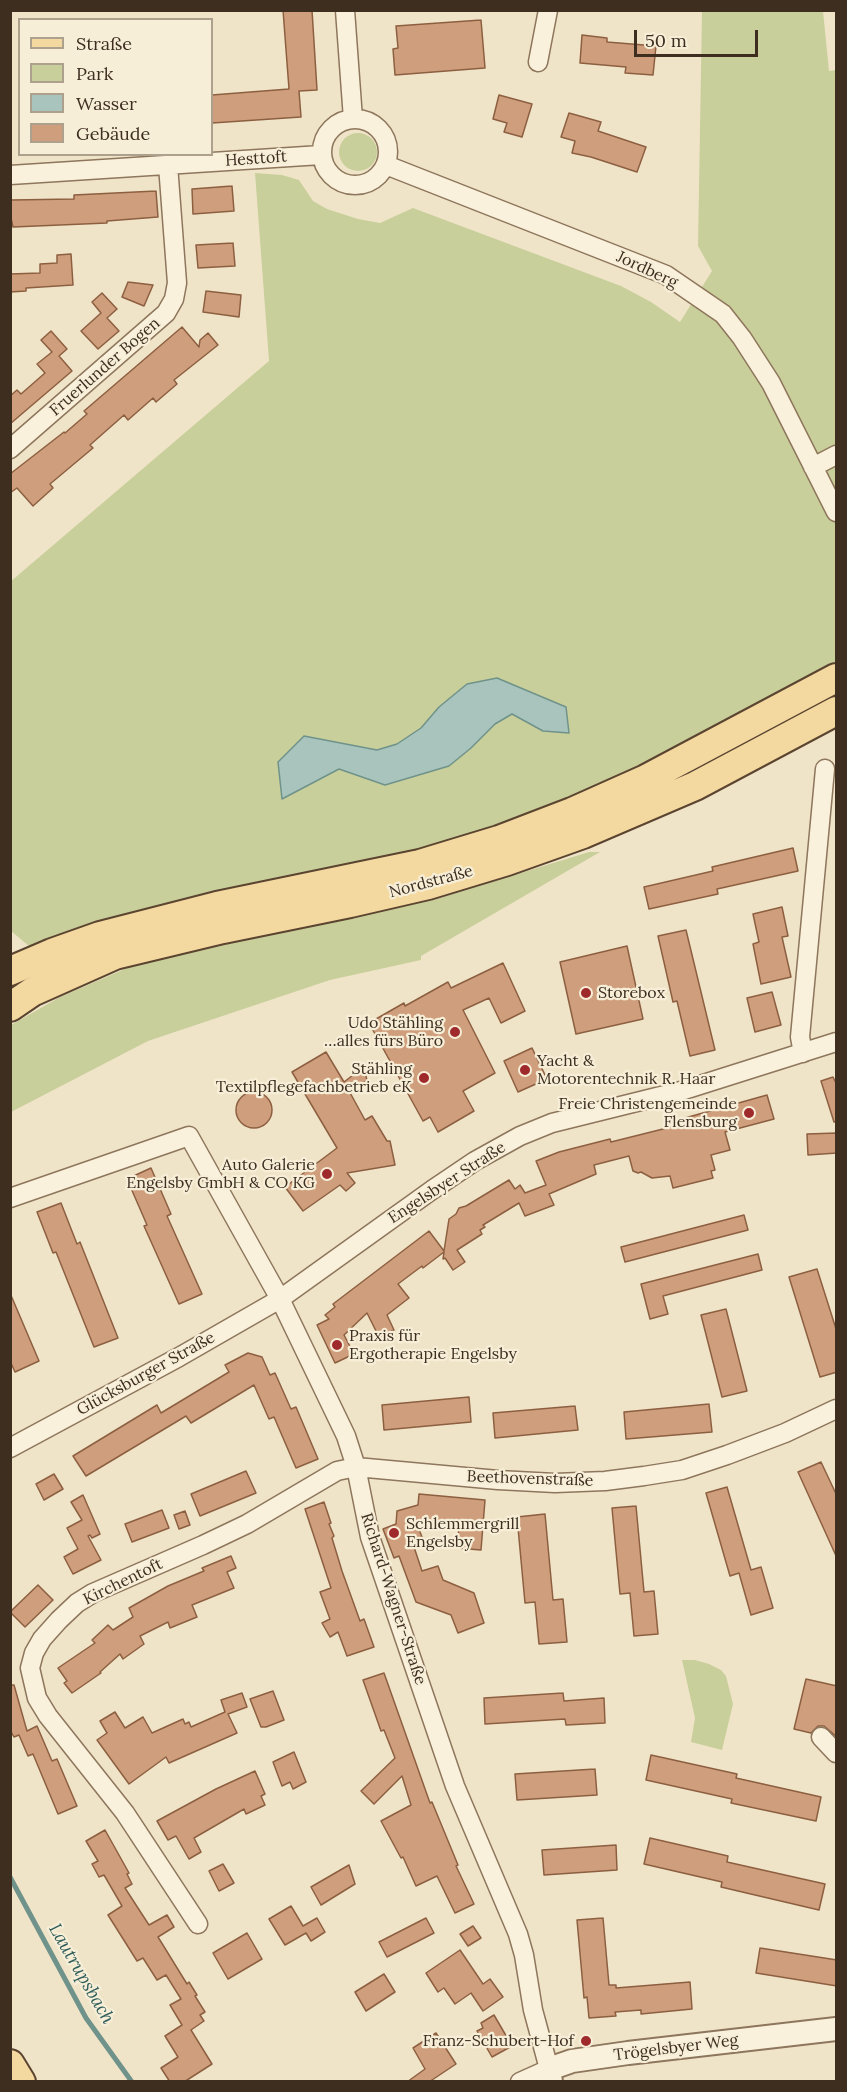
<!DOCTYPE html>
<meta charset="utf-8">
<style>
body{margin:0}
#map{position:relative;width:847px;height:2092px;overflow:hidden;background:#f0e4c8;font-family:Lora,serif}
canvas{display:block}
.frame{position:absolute;inset:0;border:12px solid #3d2e20;pointer-events:none}
.legend{position:absolute;left:18px;top:18px;width:195px;height:138px;box-sizing:border-box;background:#f7eed8;border:2px solid #ada18e;margin:0;padding:8px 10px;list-style:none;font-size:18px;color:#3d2e20}
.legend li{display:flex;align-items:center;gap:12px;height:30px}
.legend b{width:30px;border:2px solid #ada18e}
.scale{position:absolute;left:634px;top:30px;width:124px;height:27px;box-sizing:border-box;border:3px solid #3d2e20;border-top:0;padding-left:8px;font-size:18px;line-height:21px;white-space:nowrap;color:#3d2e20;-webkit-text-stroke:4px #f7eed8;paint-order:stroke}
</style>
<div id="map">
<canvas width="847" height="2092"></canvas>
<div class="frame"></div>
<ul class="legend">
<li><b style="height:8px;background:#f3d9a0"></b>Straße</li>
<li><b style="height:16px;background:#c9cf9b"></b>Park</li>
<li><b style="height:16px;background:#a9c4bc"></b>Wasser</li>
<li><b style="height:16px;background:#cf9f7d"></b>Gebäude</li>
</ul>
<div class="scale">50 m</div>
</div>
<script>
const ctx = document.querySelector('canvas').getContext('2d');
ctx.lineJoin = 'round';
function fillPath(path, color) { ctx.fillStyle = color; ctx.fill(path, 'evenodd'); }
const poly = rows => new Path2D(rows.map(r => 'M' + r).join(''));
function stroke(path, color, width, dash) { ctx.strokeStyle = color; ctx.lineWidth = width; ctx.lineCap = dash ? 'butt' : 'round'; ctx.setLineDash(dash || []); ctx.stroke(path); }
function label(font, color, halo, rows, align = 'center') {
  ctx.font = font + ' Lora,serif'; ctx.lineWidth = 4.5; ctx.setLineDash([]); ctx.textBaseline = 'middle'; ctx.strokeStyle = halo; ctx.fillStyle = color; for (const [text, x, y, turn = 0] of rows) {
    ctx.save(); ctx.translate(x, y); ctx.rotate((+turn || 0) * Math.PI / 180); ctx.textAlign = isNaN(turn) ? turn : align; if (halo) ctx.strokeText(text, 0, 0); ctx.fillText(text, 0, 0); ctx.restore();
  }
}
fillPath(poly([
 [702,11,823,11,829,71,836,70,836,663,631,774,515,824,391,861,177,903,29,946,11,931,10,582,269,361,255,173,282,175,299,180,313,201,327,209,358,219,380,223,413,208,621,286,651,302,680,322,712,271,698,246],
 '339 152a19 19 0 1 1 38 0a19 19 0 1 1-38 0Z',
 [589,852,600,852,421,956,421,960,330,980,148,1041,11,1112,11,1025,60,997,141,962,433,900],
 [682,1660,695,1660,709,1664,721,1670,726,1676,733,1704,722,1750,691,1742,695,1718]
]), '#c9cf9b');
const water = poly([
 [497,678,566,707,569,733,543,731,512,714,495,724,471,748,449,766,385,785,339,769,282,799,278,762,304,736,377,750,397,744,421,728,439,707,467,684,497,678]
]);
fillPath(water, '#a9c4bc');
stroke(water, '#6f938a', 1.5);
stroke(poly([
 [10,1877,86,2018,132,2082]
]), '#6f938a', 5);
const building = poly([
 [283,10,312,10,317,90,299,91,301,117,212,123,212,95,289,89,283,10],
 [481,20,485,68,395,75,393,49,398,48,396,26,481,20],
 [582,35,607,38,607,42,656,46,653,75,625,73,626,67,580,63,582,35],
 [499,95,532,104,522,137,504,132,507,123,493,119,499,95],
 [569,113,601,122,598,131,646,147,637,172,591,157,572,153,575,141,561,137,569,113],
 [232,186,234,211,193,214,192,189,232,186],
 [156,191,158,217,107,221,107,223,13,227,11,218,11,200,74,199,74,195,156,191],
 [233,243,235,266,198,268,196,245,233,243],
 [71,254,73,285,26,288,26,291,10,292,10,274,40,273,40,264,57,263,57,255,71,254],
 [128,282,153,285,144,306,122,297,128,282],
 [206,291,241,295,239,317,203,312,206,291],
 [102,293,117,309,107,318,119,331,98,349,81,331,101,313,92,302,102,293],
 [182,327,199,347,200,340,208,333,218,345,174,380,177,384,156,402,153,398,128,420,124,415,90,445,93,448,50,484,53,488,33,506,17,488,10,493,10,474,64,432,65,433,87,414,84,411,182,327],
 [51,331,67,349,59,356,72,371,10,424,10,396,17,390,21,394,45,373,37,364,52,352,41,340,51,331],
 [793,848,798,871,717,889,718,894,649,909,644,887,713,871,712,867,793,848],
 [782,907,788,936,782,937,791,977,761,984,753,944,759,942,753,914,782,907],
 [686,930,715,1050,690,1056,677,1001,673,1002,658,936,686,930],
 [627,946,643,1019,576,1034,560,962,627,946],
 [503,963,525,1011,501,1023,489,998,463,1010,495,1073,463,1091,474,1111,438,1132,430,1117,423,1121,369,1023,404,1003,405,1006,448,982,451,988,503,963],
 [772,992,781,1025,755,1032,747,998,772,992],
 [532,1048,547,1079,518,1092,504,1061,532,1048],
 [326,1052,344,1082,357,1072,360,1071,365,1073,367,1080,363,1083,348,1089,365,1120,372,1116,387,1141,390,1141,395,1165,347,1173,355,1183,346,1191,340,1185,303,1211,285,1187,337,1148,292,1072,326,1052],
 [833,1077,837,1085,837,1121,834,1122,821,1081,833,1077],
 '236 1110a18 18 0 1 1 36 0a18 18 0 1 1-36 0Z',
 [767,1095,774,1119,725,1132,730,1150,711,1155,715,1170,711,1171,713,1178,673,1188,670,1176,652,1178,641,1172,638,1173,633,1171,629,1156,594,1165,596,1174,549,1194,554,1205,525,1216,519,1203,483,1225,485,1227,480,1230,482,1234,457,1250,465,1262,453,1270,445,1258,443,1259,444,1252,423,1268,422,1266,398,1284,409,1298,387,1315,394,1330,379,1337,367,1313,344,1335,354,1354,335,1363,317,1325,329,1319,325,1315,335,1307,333,1304,429,1231,444,1251,449,1219,456,1214,459,1208,466,1206,509,1180,515,1189,520,1185,525,1193,546,1185,536,1161,559,1152,610,1139,611,1142,687,1123,685,1118,767,1095],
 [837,1133,837,1153,808,1155,807,1134,837,1133],
 [151,1168,171,1214,167,1216,202,1294,179,1304,144,1226,147,1225,127,1179,151,1168],
 [61,1203,77,1244,80,1242,118,1338,94,1347,56,1252,53,1253,37,1212,61,1203],
 [744,1215,748,1230,625,1262,621,1247,744,1215],
 [758,1254,762,1270,663,1296,668,1314,650,1319,641,1284,758,1254],
 [817,1269,837,1332,837,1372,820,1377,789,1277,817,1269],
 [10,1293,39,1361,15,1372,10,1361,10,1293],
 [726,1309,747,1391,722,1397,701,1315,726,1309],
 [248,1353,262,1357,270,1375,275,1373,291,1409,296,1407,318,1459,296,1468,274,1417,269,1419,254,1385,191,1423,186,1416,86,1476,73,1456,157,1405,161,1413,229,1372,225,1365,248,1353],
 [469,1397,471,1422,384,1430,382,1405,469,1397],
 [709,1404,712,1432,626,1439,624,1412,709,1404],
 [575,1406,578,1430,495,1438,493,1413,575,1406],
 [821,1462,837,1496,837,1558,798,1472,821,1462],
 [246,1471,256,1493,200,1516,191,1494,246,1471],
 [54,1474,63,1489,44,1500,36,1484,54,1474],
 [727,1487,751,1570,761,1567,773,1608,751,1615,739,1573,730,1576,706,1493,727,1487],
 [419,1494,485,1500,481,1550,457,1548,459,1526,416,1522,422,1537,412,1541,422,1571,438,1566,443,1580,474,1593,484,1623,458,1633,451,1615,416,1602,399,1556,394,1558,383,1529,396,1524,397,1511,418,1505,419,1494],
 [83,1495,100,1534,92,1538,90,1535,88,1536,101,1560,73,1574,64,1557,78,1549,67,1528,82,1520,71,1502,83,1495],
 [324,1502,331,1523,329,1524,334,1536,332,1538,342,1571,360,1621,364,1619,374,1647,347,1656,338,1632,330,1637,322,1623,330,1619,320,1592,331,1588,305,1509,324,1502],
 [636,1506,644,1592,654,1591,658,1634,634,1636,630,1593,620,1594,612,1508,636,1506],
 [162,1510,169,1528,132,1542,125,1524,162,1510],
 [185,1511,190,1525,179,1529,174,1515,185,1511],
 [545,1514,553,1600,563,1599,567,1642,539,1644,535,1602,525,1603,517,1517,545,1514],
 [231,1556,236,1568,227,1572,234,1588,192,1605,197,1617,170,1628,168,1622,140,1636,144,1644,123,1659,120,1654,100,1672,101,1673,72,1693,64,1683,67,1681,58,1668,95,1643,92,1640,108,1625,113,1630,133,1617,129,1608,168,1586,204,1571,202,1568,231,1556],
 [38,1585,53,1600,25,1627,10,1612,38,1585],
 [384,1673,430,1803,432,1802,458,1865,456,1866,474,1904,455,1913,437,1876,416,1886,403,1857,401,1858,381,1821,411,1805,402,1776,374,1804,361,1791,395,1758,384,1730,381,1731,363,1680,384,1673],
 [806,1679,837,1686,837,1737,824,1726,818,1726,811,1733,794,1729,806,1679],
 [10,1685,14,1685,27,1731,37,1726,52,1761,57,1759,77,1806,58,1814,33,1754,28,1756,19,1735,14,1737,10,1730,10,1685],
 [273,1691,284,1720,266,1727,261,1727,250,1699,273,1691],
 [242,1693,247,1707,228,1714,237,1733,169,1763,166,1757,129,1784,97,1740,107,1733,100,1721,115,1712,125,1728,143,1717,152,1733,183,1719,185,1724,189,1722,191,1727,225,1712,221,1700,242,1693],
 [563,1693,564,1701,604,1698,605,1723,566,1725,565,1719,485,1724,484,1698,563,1693],
 [294,1752,306,1782,293,1789,290,1782,282,1786,273,1762,294,1752],
 [651,1755,737,1774,736,1778,821,1797,816,1821,731,1803,732,1799,646,1780,651,1755],
 [595,1769,597,1795,517,1800,515,1774,595,1769],
 [255,1771,265,1794,261,1796,265,1805,246,1814,244,1809,194,1838,201,1852,189,1859,176,1836,168,1840,157,1821,216,1789,255,1771],
 [105,1830,129,1873,127,1874,132,1884,125,1888,149,1925,167,1915,174,1927,158,1937,187,1984,189,1982,197,1995,195,1996,205,2012,200,2015,204,2021,191,2030,212,2064,184,2082,170,2082,161,2068,178,2057,165,2036,182,2025,170,2005,181,1999,166,1975,157,1980,143,1958,137,1961,108,1915,122,1906,104,1875,99,1877,92,1864,98,1861,86,1841,105,1830],
 [650,1838,728,1856,727,1862,825,1884,819,1910,721,1887,722,1882,644,1864,650,1838],
 [616,1845,617,1870,544,1875,542,1850,616,1845],
 [223,1864,234,1883,219,1891,209,1871,223,1864],
 [349,1865,355,1884,321,1905,311,1887,349,1865],
 [291,1906,303,1926,317,1918,325,1932,311,1941,306,1933,285,1945,269,1919,291,1906],
 [426,1918,434,1933,387,1957,379,1942,426,1918],
 [603,1918,609,1985,616,1985,616,1988,690,1982,692,2009,641,2014,641,2010,615,2012,616,2016,589,2018,587,1997,584,1998,577,1920,603,1918],
 [473,1926,481,1938,468,1946,460,1934,473,1926],
 [247,1933,262,1959,228,1979,213,1953,247,1933],
 [760,1948,837,1960,837,1986,756,1973,760,1948],
 [460,1950,483,1984,490,1979,503,1997,483,2011,471,1993,455,2004,444,1988,438,1992,426,1973,460,1950],
 [384,1974,395,1992,366,2011,355,1992,384,1974],
 [494,2015,512,2046,492,2057,477,2031,483,2028,481,2023,494,2015],
 [436,2033,456,2064,429,2082,407,2082,425,2069,413,2048,436,2033]
]);
fillPath(building, '#cf9f7d');
stroke(building, '#8d5f41', 1.5);
const minor = poly([
 [345,10,353,119],
 [538,62,548,10],
 '322 152a33 33 0 1 1 66 0a33 33 0 1 1-66 0Z',
 [386,165,666,275,723,314,742,338,771,383,836,512],
 [10,175,321,155],
 [10,449,166,313,174,299,177,283,168,165],
 [813,467,836,455],
 [803,1053,800,1037,825,769],
 [10,1198,189,1136,280,1299,346,1436,356,1467,370,1537,455,1786,518,1934,524,1955,533,2010,549,2069,520,2082],
 [10,1448,179,1357,280,1299,432,1190,475,1161,520,1136,552,1123,681,1091,836,1042],
 [821,1737,836,1753],
 [198,1924,125,1813,48,1716,37,1698,30,1668,34,1653,42,1639,59,1620,77,1603,93,1593,203,1545,247,1524,337,1471,356,1467,498,1480,555,1483,605,1481,644,1476,682,1470,727,1455,785,1433,836,1409]
]);
const tertiary = poly([
 [551,2082,549,2069,572,2061,628,2053,836,2029]
]);
const primary = poly([
 [10,971,52,953,100,936,217,906,420,864,499,840,572,812,646,779,836,678],
 [10,1007,32,992,115,955,223,929,350,903,428,885,507,861,583,834,695,786,836,711],
 [10,2064,21,2082]
]);
stroke(minor, '#8d765c', 21);
stroke(tertiary, '#8d765c', 26);
stroke(primary, '#5b4430', 32);
stroke(minor, '#faf1dc', 18);
stroke(tertiary, '#faf1dc', 22);
stroke(primary, '#f3d9a0', 28);
for (const [x, y, r, color] of [
 [586,993,6,"#9e2a2b"],
 [455,1032,6,"#9e2a2b"],
 [525,1070,6,"#9e2a2b"],
 [424,1078,6,"#9e2a2b"],
 [749,1113,6,"#9e2a2b"],
 [327,1174,6,"#9e2a2b"],
 [337,1345,6,"#9e2a2b"],
 [394,1533,6,"#9e2a2b"],
 [586,2041,6,"#9e2a2b"]
]) { const dot = new Path2D(); dot.arc(x, y, r, 0, 2 * Math.PI); ctx.fillStyle = color; ctx.fill(dot); stroke(dot, '#f7eed8', 2); }
label('16px', '#3d2e20', '#f7eed8', [
 ["Hesttoft",256,159,-4],
 ["Jordberg",647,270,25],
 ["Fruerlunder Bogen",105,367,-41],
 ["Nordstraße",431,882,-15],
 ["Engelsbyer Straße",447,1183,-33],
 ["Glücksburger Straße",146,1374,-29],
 ["Beethovenstraße",530,1479,2],
 ["Kirchentoft",123,1582,-26],
 ["Richard-Wagner-Straße",393,1599,72],
 ["Trögelsbyer Weg",676,2048,-7]
]);
label('16px', '#3d2e20', '#f7eed8', [
 ["Storebox",598,993,"left"],
 ["Udo Stähling",443,1023],
 ["…alles fürs Büro",443,1041],
 ["Yacht &",537,1061,"left"],
 ["Motorentechnik R. Haar",537,1079,"left"],
 ["Stähling",412,1069],
 ["Textilpflegefachbetrieb eK",412,1087],
 ["Freie Christengemeinde",737,1104],
 ["Flensburg",737,1122],
 ["Auto Galerie",315,1165],
 ["Engelsby GmbH & CO KG",315,1183],
 ["Praxis für",349,1336,"left"],
 ["Ergotherapie Engelsby",349,1354,"left"],
 ["Schlemmergrill",406,1524,"left"],
 ["Engelsby",406,1542,"left"],
 ["Franz-Schubert-Hof",574,2041]
], 'right');
label('italic 18px', '#2f5d5a', '#f7eed8', [
 ["Lautrupsbach",81,1974,60]
]);
</script>
